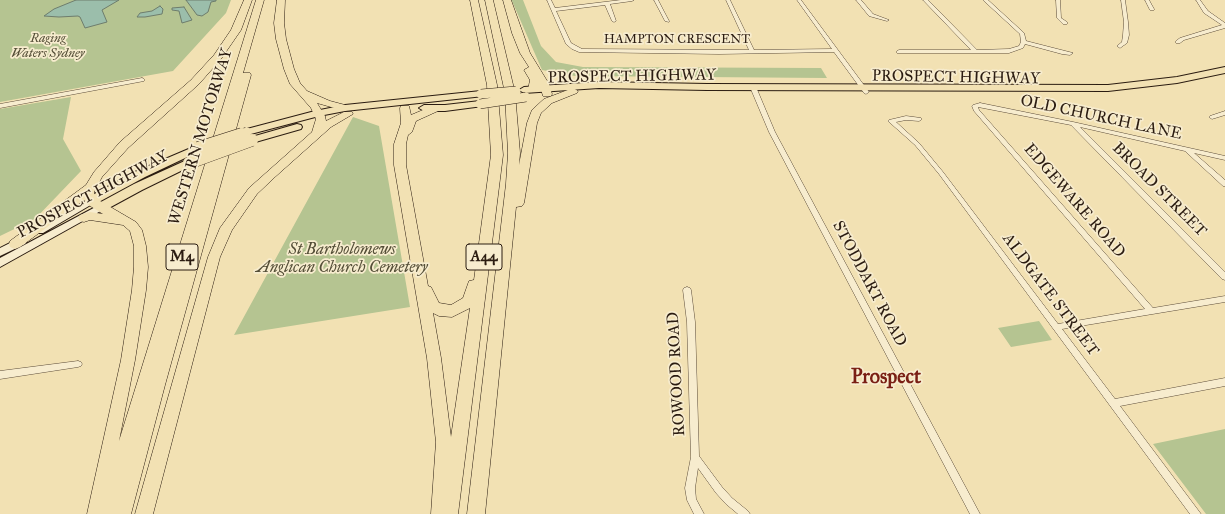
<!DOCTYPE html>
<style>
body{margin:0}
canvas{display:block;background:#f2e1b3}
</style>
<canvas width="1225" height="514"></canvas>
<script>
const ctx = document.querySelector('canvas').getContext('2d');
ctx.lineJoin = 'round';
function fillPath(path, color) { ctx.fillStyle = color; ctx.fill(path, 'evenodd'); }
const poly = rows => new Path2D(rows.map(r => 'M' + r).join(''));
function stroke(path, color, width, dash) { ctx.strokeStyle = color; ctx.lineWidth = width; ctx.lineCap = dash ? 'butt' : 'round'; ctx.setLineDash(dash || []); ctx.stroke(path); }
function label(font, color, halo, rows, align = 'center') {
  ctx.font = font + ' "IM FELL Great Primer",serif'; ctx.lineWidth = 3.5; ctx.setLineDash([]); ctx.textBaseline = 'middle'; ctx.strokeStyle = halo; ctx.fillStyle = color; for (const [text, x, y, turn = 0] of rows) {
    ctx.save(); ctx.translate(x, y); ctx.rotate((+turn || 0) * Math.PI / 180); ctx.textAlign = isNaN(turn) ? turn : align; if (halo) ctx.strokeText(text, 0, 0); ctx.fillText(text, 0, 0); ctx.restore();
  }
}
fillPath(poly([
 [0,0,231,0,226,13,173,71,0,102],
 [506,0,523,0,541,46,556,62,583,67,821,68,827,78,575,76,542,70,512,1],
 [71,97,63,139,81,171,35,219,0,236,0,109],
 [353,117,379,126,410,307,234,335],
 [1039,321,1052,340,1011,347,998,328],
 [1225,429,1225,514,1206,514,1153,444]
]), '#b5c491');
const water = poly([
 [76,0,119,0,102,10,107,22,85,28,80,17,78,16,59,17,44,16,54,9,76,0],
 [186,0,216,0,216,1,211,2,208,12,202,16,197,15,186,0],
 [160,6,163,9,162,14,145,17,137,17,140,13,152,11,160,6],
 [184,7,192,20,182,23,179,11,172,10,172,8,184,7]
]);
fillPath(water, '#9bbeab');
stroke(water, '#6e7d6d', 1);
const street = poly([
 [547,0,551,0,555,8,621,0,634,0,632,1,610,4,616,21,614,22,612,21,605,5,556,11,571,43,582,49,749,50,726,0,730,0,754,50,832,49,797,0,801,0,869,92,866,94,864,93,834,52,719,54,579,52,572,49,566,44,547,0],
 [654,0,658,0,669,21,669,22,665,21,654,0],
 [856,0,861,0,873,14,889,20,887,21,869,16,856,0],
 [923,0,928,0,977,50,1009,49,1019,46,1021,42,1020,34,983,0,988,0,1024,33,1026,41,1073,53,1070,55,1062,54,1025,44,1023,48,1009,53,897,53,897,51,899,50,971,50,923,0],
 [1056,0,1060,0,1061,18,1067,22,1067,24,1063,24,1057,18,1056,0],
 [1121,0,1125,0,1128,22,1129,35,1127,43,1120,48,1117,46,1122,42,1123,35,1124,22,1121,0],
 [1145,0,1149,0,1154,9,1154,10,1150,10,1145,0],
 [1196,0,1200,0,1208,11,1225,23,1225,28,1184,40,1180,43,1176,43,1176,41,1180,38,1222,25,1204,13,1196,0],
 [142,78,144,79,144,81,0,108,0,104,142,78],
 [753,85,756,87,775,132,980,514,970,514,769,132,750,87,753,85],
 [980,103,1073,122,1225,156,1225,160,1194,153,1225,180,1225,186,1223,186,1185,151,1080,127,1225,272,1225,280,1222,279,1071,125,978,107,979,110,1153,308,1225,296,1225,302,1062,329,1115,399,1225,378,1225,386,1120,406,1201,514,1190,514,939,174,915,145,888,121,889,120,906,116,921,118,921,120,919,121,906,120,896,122,919,143,943,172,1058,324,1145,309,974,111,972,106,973,105,980,103],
 [1225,111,1225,115,1212,119,1209,117,1210,116,1225,111],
 [687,287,690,288,691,290,695,322,699,456,722,487,732,498,748,511,750,514,738,514,726,504,716,493,698,468,695,488,696,499,704,514,694,514,687,500,685,488,691,457,687,322,683,290,684,288,687,287],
 [78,361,81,362,82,364,81,366,78,367,0,379,0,371,78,361]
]);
const secondary = poly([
 [91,198,96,201,94,203,43,233,37,233,35,231,37,229,91,198],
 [103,203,106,204,108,206,106,208,0,267,0,258,103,203],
 [22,237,25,238,27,241,25,244,0,256,0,248,22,237]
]);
const primary = poly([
 [1225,67,1225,73,1177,83,1108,91,707,90,599,88,524,93,519,90,524,87,599,82,707,84,1108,85,1177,77,1225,67],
 [481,91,486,94,484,96,345,111,319,116,247,135,242,132,243,130,315,111,345,105,481,91],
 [480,101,483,102,485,104,483,106,445,111,424,111,419,108,424,105,445,105,480,101],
 [297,124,301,125,302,127,301,129,252,143,247,140,248,138,297,124],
 [198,145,202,146,203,148,202,150,145,177,95,204,87,204,85,201,87,198,137,171,198,145],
 [189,159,193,161,194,163,193,165,142,190,107,209,103,210,99,209,97,206,99,203,134,184,189,159]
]);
const highway = poly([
 [244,0,252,0,241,30,221,59,199,84,128,148,102,177,94,192,95,198,136,222,142,230,146,246,148,267,146,290,135,360,119,441,256,0,264,0,243,73,250,73,251,75,165,385,131,514,87,514,121,360,132,290,134,267,134,246,130,231,123,225,90,220,84,222,80,221,78,218,80,215,86,213,90,212,103,214,87,204,84,200,20,247,15,249,10,247,9,244,10,241,86,185,94,172,120,142,191,80,214,55,231,30,244,0],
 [277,0,285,0,284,23,286,39,294,69,300,83,307,91,330,101,349,106,350,108,345,111,317,103,325,116,326,121,344,112,352,112,353,114,331,127,275,177,257,194,232,230,220,257,153,514,135,514,208,257,220,228,249,188,312,132,316,119,311,108,290,84,284,69,276,39,274,23,277,0],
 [470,0,478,0,497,85,503,155,458,514,431,514,436,442,427,358,394,165,394,144,401,123,400,108,401,106,409,106,411,115,430,107,438,107,439,109,438,111,416,121,412,132,408,135,406,144,406,165,428,286,431,287,439,303,451,305,463,298,469,281,474,280,491,155,487,85,470,0],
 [470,308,451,437,441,358,433,313,439,316,452,317,470,308],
 [485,0,493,0,515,93,520,153,519,165,527,123,532,110,544,99,573,88,578,91,577,93,552,103,541,113,537,123,524,203,522,206,516,207,485,514,467,514,506,184,508,153,505,93,485,0],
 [503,0,511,0,530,53,549,84,552,94,551,96,543,96,540,86,537,92,529,92,528,90,530,80,524,70,529,67,520,53,512,33,503,0]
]);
stroke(street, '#5d4d3a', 1);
stroke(secondary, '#2b1c11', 2);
stroke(primary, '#2b1c11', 2);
stroke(highway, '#2b1c11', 1);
fillPath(street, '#f7ecce');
fillPath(secondary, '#f7ecce');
fillPath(primary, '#f2e1b3');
fillPath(highway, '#f2e1b3');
const primaryBridgeFar1 = poly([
 [481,94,516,91],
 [480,104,526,97],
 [239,135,247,132]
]);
const primaryBridge = poly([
 [198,148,242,134],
 [189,163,252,140]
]);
stroke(primaryBridgeFar1, '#2b1c11', 10, []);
stroke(primaryBridge, '#2b1c11', 13, []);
stroke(primaryBridgeFar1, '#f2e1b3', 9);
stroke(primaryBridge, '#f2e1b3', 12);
label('italic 13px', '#544e37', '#f7ecce', [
 ["Raging",48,39],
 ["Waters Sydney",48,54]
]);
label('13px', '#2b1c11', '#f7ecce', [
 ["HAMPTON CRESCENT",677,40]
]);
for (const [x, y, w] of [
 [182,257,32],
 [484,257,36]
]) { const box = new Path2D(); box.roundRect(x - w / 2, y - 13, w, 26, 3); ctx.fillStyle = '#f7ecce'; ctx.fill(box); stroke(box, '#2b1c11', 1); }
label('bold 15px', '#2b1c11', null, [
 ["M4",182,257],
 ["A44",484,257]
]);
label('16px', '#2b1c11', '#f7ecce', [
 ["PROSPECT HIGHWAY",632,77,-1],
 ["PROSPECT HIGHWAY",956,78,1],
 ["OLD CHURCH LANE",1101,118,12],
 ["WESTERN MOTORWAY",201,137,-73],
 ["BROAD STREET",1159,190,45],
 ["PROSPECT HIGHWAY",93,195,-28],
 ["EDGEWARE ROAD",1074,201,49],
 ["STODDART ROAD",869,284,62],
 ["ALDGATE STREET",1050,295,53],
 ["ROWOOD ROAD",677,374,-93]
]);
label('italic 16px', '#544e37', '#f7ecce', [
 ["St Bartholomews",342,250],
 ["Anglican Church Cemetery",342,268]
]);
label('bold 20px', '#7a1f14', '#f7ecce', [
 ["Prospect",886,378]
]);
</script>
